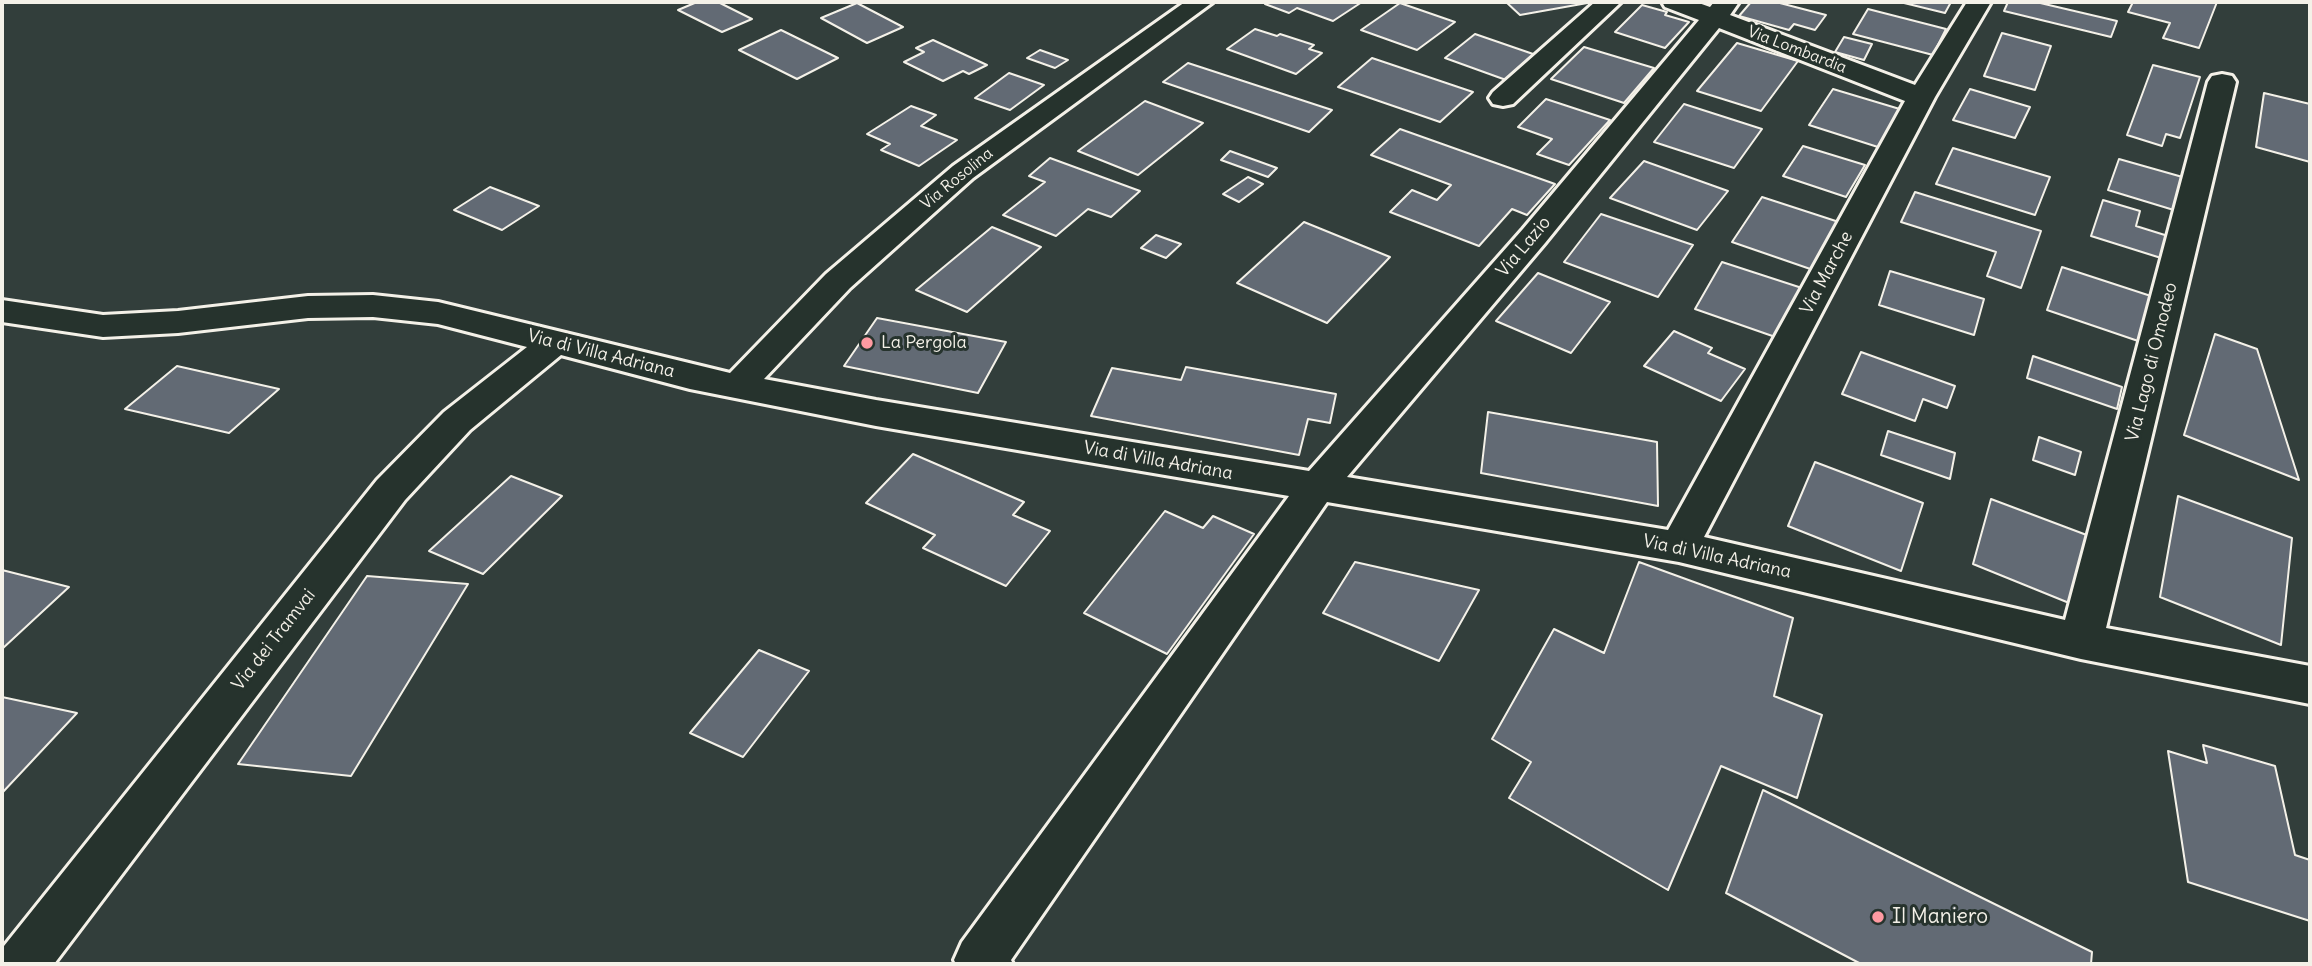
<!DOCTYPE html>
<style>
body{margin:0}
#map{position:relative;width:2312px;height:966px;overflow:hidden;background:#323e3b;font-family:Delius,sans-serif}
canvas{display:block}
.frame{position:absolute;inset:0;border:4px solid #f4f1e8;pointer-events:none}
</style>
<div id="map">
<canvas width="2312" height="966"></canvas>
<div class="frame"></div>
</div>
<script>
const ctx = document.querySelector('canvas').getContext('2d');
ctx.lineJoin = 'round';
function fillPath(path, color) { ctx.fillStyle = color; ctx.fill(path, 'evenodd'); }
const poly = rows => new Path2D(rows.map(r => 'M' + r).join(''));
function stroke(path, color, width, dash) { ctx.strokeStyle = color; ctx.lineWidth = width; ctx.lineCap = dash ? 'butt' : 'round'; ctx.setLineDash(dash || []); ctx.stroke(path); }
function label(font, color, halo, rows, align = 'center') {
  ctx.font = font + ' Delius,sans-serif'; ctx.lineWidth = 6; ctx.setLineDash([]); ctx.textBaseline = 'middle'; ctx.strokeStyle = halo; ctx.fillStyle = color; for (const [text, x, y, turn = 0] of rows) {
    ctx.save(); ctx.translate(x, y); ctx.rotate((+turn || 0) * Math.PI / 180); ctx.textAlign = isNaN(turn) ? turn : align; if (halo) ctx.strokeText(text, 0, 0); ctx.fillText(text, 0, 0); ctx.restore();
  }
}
const building = poly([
 [697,2,718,2,752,19,722,32,678,10,697,2],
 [1268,2,1362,2,1333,21,1297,8,1289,13,1265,4,1268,2],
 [1506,2,1593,2,1520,15,1506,2],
 [1751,2,1776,2,1826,15,1815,30,1794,24,1789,30,1739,16,1751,2],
 [1900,2,1951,2,1945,13,1900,2],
 [2008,2,2036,2,2117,21,2111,37,2004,11,2008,2],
 [2133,2,2217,2,2199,48,2163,38,2170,23,2128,12,2133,2],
 [857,3,903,27,867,43,821,18,857,3],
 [1400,3,1455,22,1417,50,1361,30,1400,3],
 [1642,5,1667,12,1665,15,1689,22,1665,48,1615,32,1642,5],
 [1868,9,1946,29,1933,55,1853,34,1868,9],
 [1255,29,1277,36,1280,34,1314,45,1309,49,1322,53,1296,74,1227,49,1255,29],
 [781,30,838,58,797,79,739,50,781,30],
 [2002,33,2051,46,2035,90,1984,76,2002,33],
 [1475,34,1536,55,1506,80,1445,58,1475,34],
 [1844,37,1872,44,1864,60,1835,52,1844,37],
 [933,40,987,65,969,74,963,71,943,81,904,62,924,52,916,48,933,40],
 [1737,43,1798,61,1761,111,1697,91,1737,43],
 [1584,47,1654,68,1624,103,1551,79,1584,47],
 [1040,50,1068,60,1055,68,1027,58,1040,50],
 [1372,58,1473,92,1440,122,1338,87,1372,58],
 [1188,63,1332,110,1309,132,1163,82,1188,63],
 [2153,65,2200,77,2180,138,2166,134,2162,146,2127,135,2153,65],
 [1009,73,1044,85,1010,110,975,98,1009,73],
 [1833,89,1903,110,1881,148,1809,125,1833,89],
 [1970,89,2030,107,2015,138,1953,120,1970,89],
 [2264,93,2310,104,2310,162,2256,147,2264,93],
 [1546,99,1610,120,1569,165,1537,154,1552,139,1518,127,1546,99],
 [1145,101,1203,123,1138,175,1078,151,1145,101],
 [1684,104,1762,129,1734,168,1654,142,1684,104],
 [911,106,936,115,921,126,957,140,919,166,881,150,890,144,867,134,911,106],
 [1400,129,1555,184,1527,215,1512,209,1479,246,1390,212,1412,190,1437,200,1451,185,1371,155,1400,129],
 [1803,146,1865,165,1846,197,1783,176,1803,146],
 [1953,148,2050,177,2035,215,1936,184,1953,148],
 [1230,151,1277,168,1268,177,1221,160,1230,151],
 [1050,158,1140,191,1111,217,1088,209,1056,236,1003,215,1045,182,1029,176,1050,158],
 [2119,159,2186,178,2177,211,2108,190,2119,159],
 [1644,161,1728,191,1697,230,1610,198,1644,161],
 [1248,177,1263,184,1239,202,1223,194,1248,177],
 [490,187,539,206,502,230,454,210,490,187],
 [1915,192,2041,231,2021,288,1987,276,1996,252,1901,222,1915,192],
 [1762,197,1845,224,1819,272,1732,242,1762,197],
 [2103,200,2140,211,2136,226,2168,236,2161,258,2091,236,2103,200],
 [1601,214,1693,245,1658,297,1564,262,1601,214],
 [1304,222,1390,257,1327,323,1237,283,1304,222],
 [992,227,1041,247,967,312,916,290,992,227],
 [1156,235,1181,244,1166,258,1141,248,1156,235],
 [1722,262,1805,289,1781,339,1695,309,1722,262],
 [2062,267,2157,298,2144,343,2047,310,2062,267],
 [1890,271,1984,299,1974,335,1879,305,1890,271],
 [1538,273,1610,302,1571,353,1496,321,1538,273],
 [877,318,1006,342,978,393,844,366,877,318],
 [1674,331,1712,348,1708,353,1745,369,1721,401,1644,366,1674,331],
 [2215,334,2257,349,2299,480,2184,435,2215,334],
 [1861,352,1955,386,1947,408,1923,399,1915,421,1842,394,1861,352],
 [2033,356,2122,387,2117,409,2027,378,2033,356],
 [177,366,279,389,229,433,125,409,177,366],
 [1186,367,1336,394,1330,423,1308,419,1299,455,1091,416,1112,368,1181,380,1186,367],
 [1488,412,1657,442,1658,506,1481,473,1488,412],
 [1888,431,1955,453,1950,479,1881,455,1888,431],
 [2039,437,2081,452,2075,475,2033,460,2039,437],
 [913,454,1024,502,1013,515,1050,531,1006,586,923,548,935,535,866,503,913,454],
 [1815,462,1923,503,1901,571,1788,526,1815,462],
 [511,476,562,496,483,574,429,551,511,476],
 [2178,496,2292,538,2281,645,2160,597,2178,496],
 [1991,499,2092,537,2079,607,1973,564,1991,499],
 [1165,511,1203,528,1213,516,1254,534,1167,654,1084,613,1165,511],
 [1355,562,1479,590,1439,661,1323,613,1355,562],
 [1639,562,1793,618,1774,696,1822,715,1797,798,1721,766,1668,890,1509,798,1531,762,1492,739,1554,629,1604,653,1639,562],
 [2,570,69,587,2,649,2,570],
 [367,576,468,584,351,776,238,764,367,576],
 [759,650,809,671,743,757,690,733,759,650],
 [2,697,77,713,2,793,2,697],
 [2203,745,2275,766,2295,855,2310,860,2310,921,2188,882,2168,751,2207,763,2203,745],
 [1763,790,2092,952,2091,964,1861,964,1726,893,1763,790]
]);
fillPath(building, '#626a74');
stroke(building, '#f4f1e8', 2);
const minor = poly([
 [1185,2,1213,2,973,178,850,288,764,379,876,400,1309,471,1523,229,1699,20,1665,7,1662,2,1696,2,1710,7,1714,2,1739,2,1730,15,1915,85,1967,2,1991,2,1935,97,1704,537,2065,620,2208,82,2212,76,2222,74,2232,76,2236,82,2106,628,2310,666,2310,704,2081,659,1679,562,1327,502,1011,960,1013,964,956,964,954,960,962,942,1289,496,876,426,690,389,561,355,470,430,405,500,54,964,2,964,4,946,377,480,444,412,527,347,438,324,373,317,308,318,178,333,103,337,2,322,2,300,103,315,178,311,308,296,373,295,438,302,730,373,826,274,953,166,1185,2],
 [1719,28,1905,101,1668,530,1347,477,1545,243,1719,28],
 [1595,2,1621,2,1513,104,1503,106,1493,104,1489,98,1493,92,1595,2]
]);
stroke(minor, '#f4f1e8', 6);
fillPath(minor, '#26332d');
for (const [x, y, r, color] of [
 [867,343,7,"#ff9aa2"],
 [1878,917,7,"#ff9aa2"]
]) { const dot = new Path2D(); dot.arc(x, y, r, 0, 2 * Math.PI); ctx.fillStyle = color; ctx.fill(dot); stroke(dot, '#26332d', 2.5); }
label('16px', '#f4f1e8', '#26332d', [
 ["Via Lombardia",1797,50,21],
 ["Via Rosolina",957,179,-39]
]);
label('18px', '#f4f1e8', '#26332d', [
 ["Via Lazio",1524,247,-50],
 ["Via Marche",1827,273,-62],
 ["Via di Villa Adriana",601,354,14],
 ["Via Lago di Omodeo",2152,362,-76],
 ["Via di Villa Adriana",1158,461,10],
 ["Via di Villa Adriana",1717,557,12],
 ["Via dei Tramvai",274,640,-52]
]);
label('18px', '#f4f1e8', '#26332d', [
 ["La Pergola",881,343]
], 'left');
label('21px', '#f4f1e8', '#26332d', [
 ["Il Maniero",1892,917]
], 'left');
</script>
